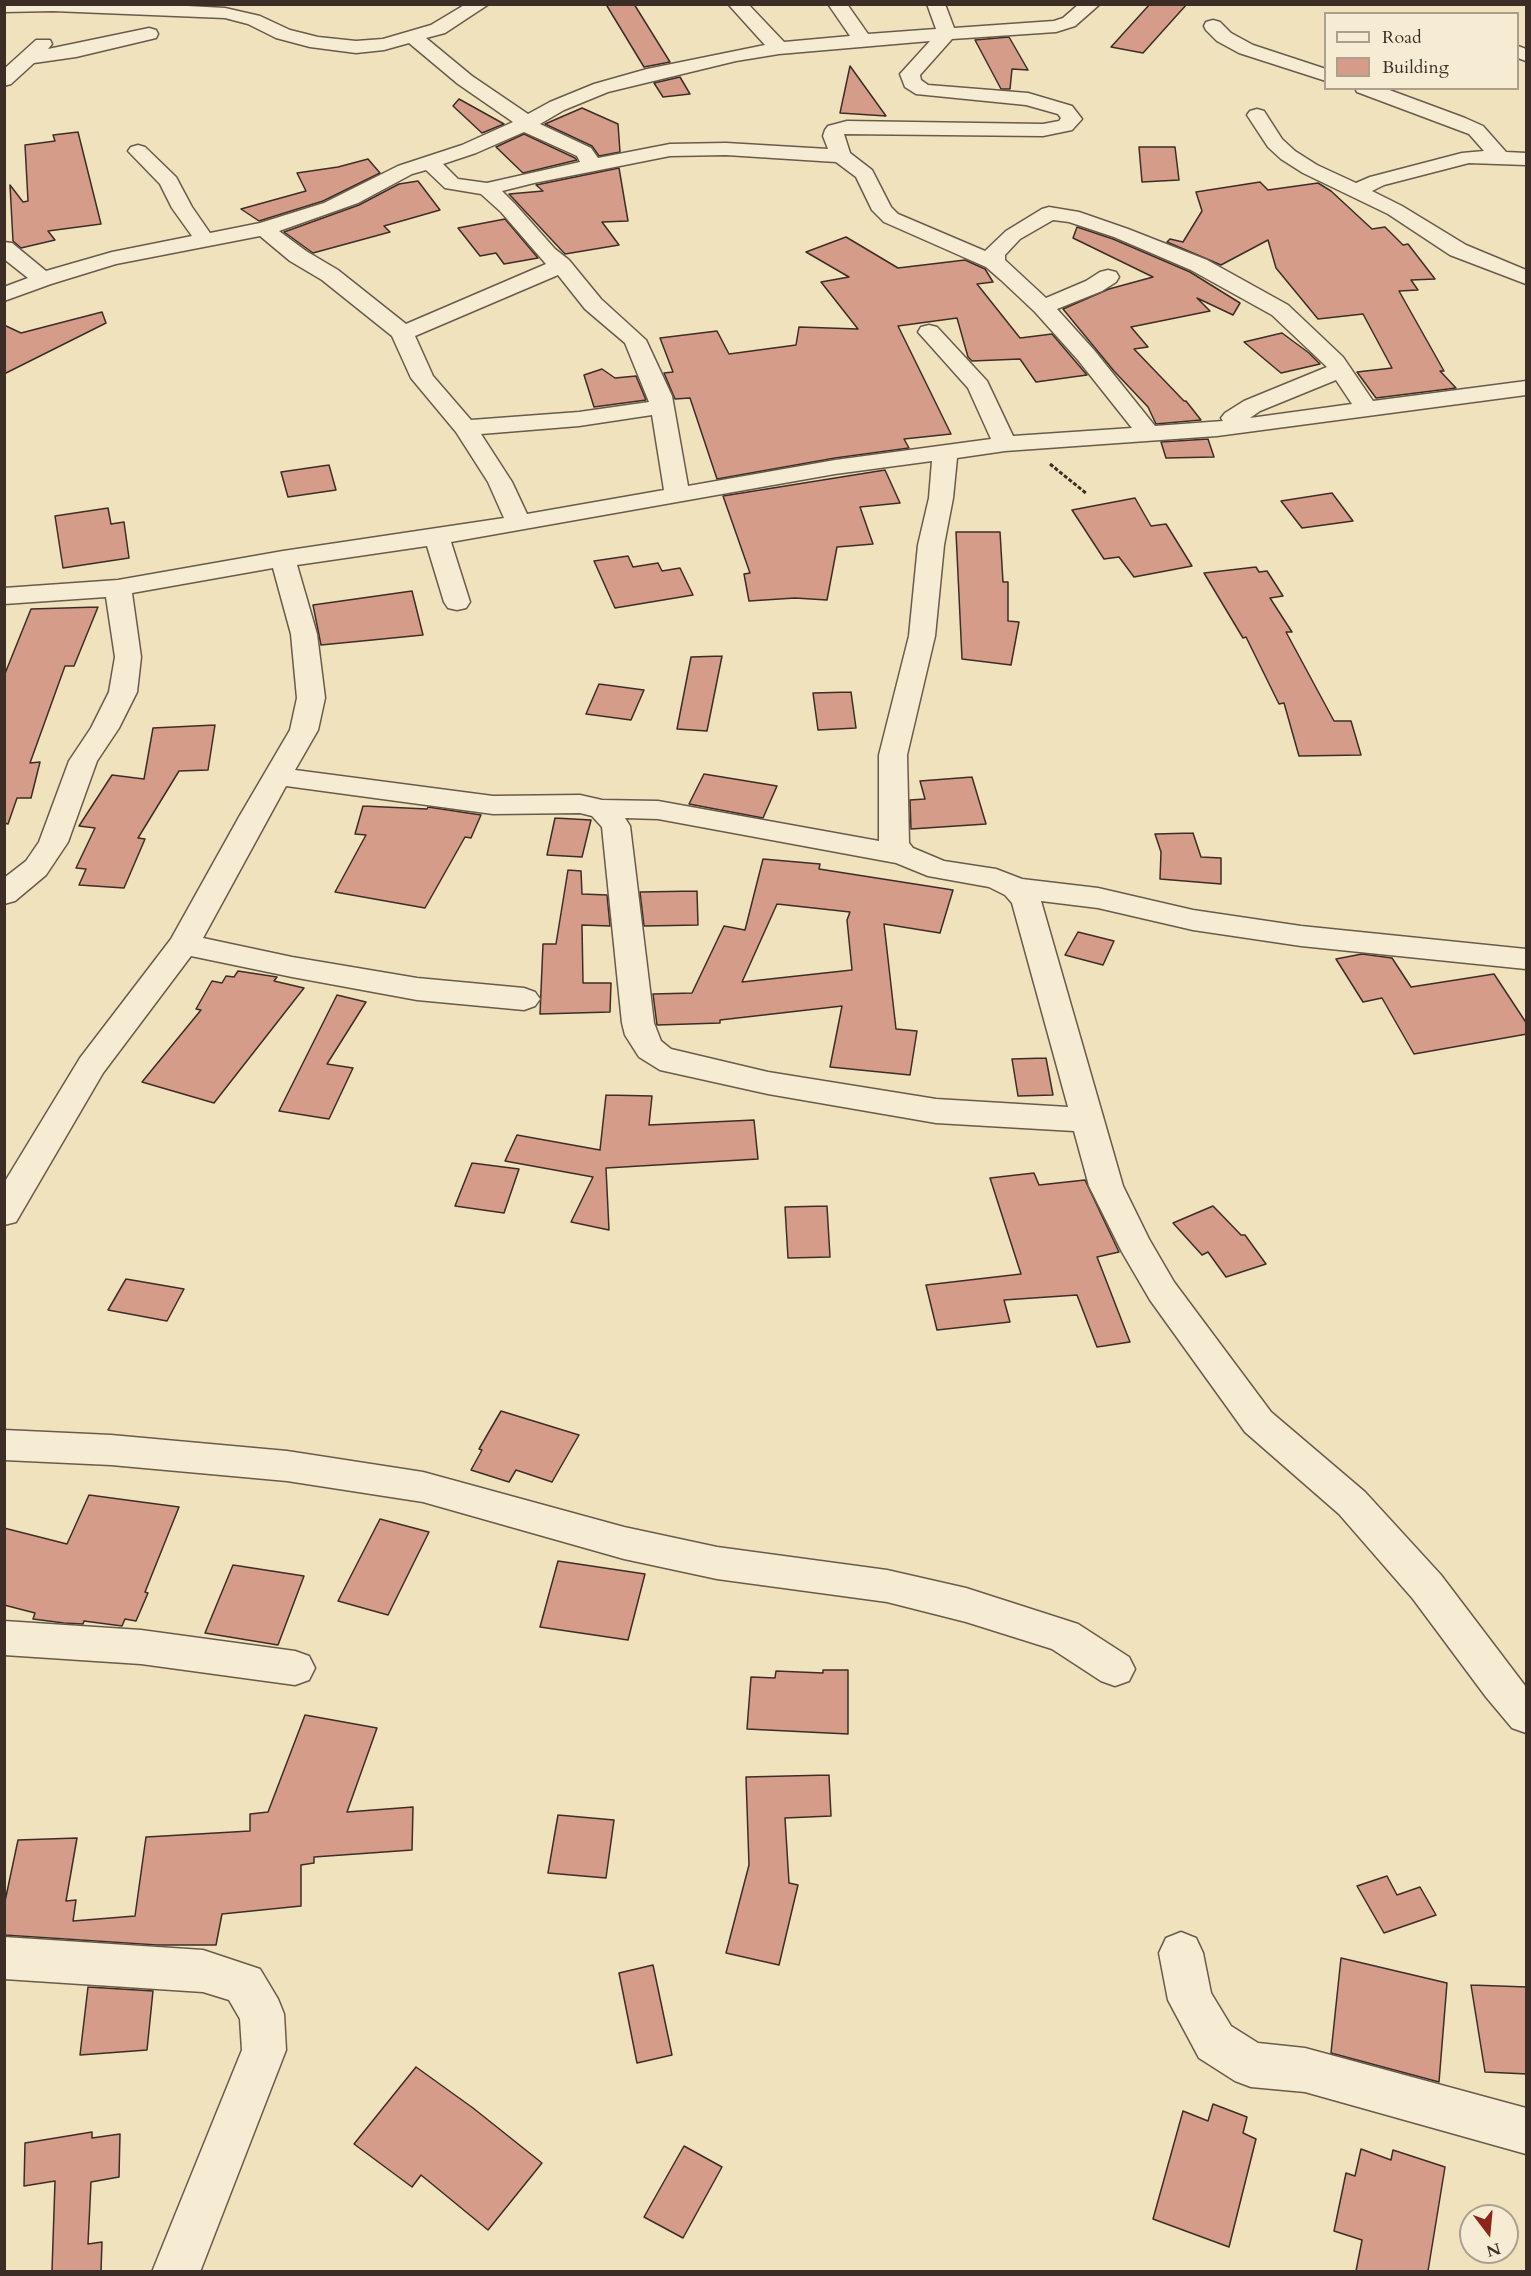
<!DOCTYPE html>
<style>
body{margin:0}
#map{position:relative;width:1531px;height:2276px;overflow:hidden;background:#f0e2bc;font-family:Cardo,serif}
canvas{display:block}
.frame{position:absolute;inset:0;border:6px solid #3c2e26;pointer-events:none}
.legend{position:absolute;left:1324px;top:12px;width:195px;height:78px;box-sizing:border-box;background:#f5ecd3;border:2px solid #aba08e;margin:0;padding:8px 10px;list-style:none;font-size:18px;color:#3c2e26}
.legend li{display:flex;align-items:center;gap:12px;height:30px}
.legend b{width:30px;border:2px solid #aba08e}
.north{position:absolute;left:1459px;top:2204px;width:60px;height:60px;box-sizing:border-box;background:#f5ecd3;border:2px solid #aba08e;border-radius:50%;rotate:164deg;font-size:16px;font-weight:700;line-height:24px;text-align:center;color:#3c2e26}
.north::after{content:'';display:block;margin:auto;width:21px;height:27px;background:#8f2418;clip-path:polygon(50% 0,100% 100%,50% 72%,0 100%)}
</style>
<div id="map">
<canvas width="1531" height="2276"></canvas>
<div class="frame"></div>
<ul class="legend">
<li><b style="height:8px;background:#f5ecd3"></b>Road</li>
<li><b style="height:16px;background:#d69c8a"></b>Building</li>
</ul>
<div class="north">N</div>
</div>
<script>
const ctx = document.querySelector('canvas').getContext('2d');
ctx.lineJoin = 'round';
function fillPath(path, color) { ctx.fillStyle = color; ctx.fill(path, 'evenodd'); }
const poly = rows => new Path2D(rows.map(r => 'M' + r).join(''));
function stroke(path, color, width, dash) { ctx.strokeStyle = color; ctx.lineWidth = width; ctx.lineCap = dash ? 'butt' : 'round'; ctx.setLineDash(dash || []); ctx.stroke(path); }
const building = poly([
 [608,4,634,4,670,62,644,67,607,6,608,4],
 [1150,4,1187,4,1143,53,1111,47,1150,4],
 [1009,37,1028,70,1012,69,1010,89,1001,89,975,40,1009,37],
 [850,66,886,116,840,113,850,66],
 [680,77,690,94,663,97,654,83,680,77],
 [459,99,504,124,482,133,453,106,459,99],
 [582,108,618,124,620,152,599,156,592,146,545,124,582,108],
 [78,132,101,224,48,231,55,240,21,248,13,241,10,185,23,202,28,201,25,145,55,141,53,135,78,132],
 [524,134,575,158,577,160,523,173,496,147,524,134],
 [1139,147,1175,147,1179,180,1142,182,1139,147],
 [368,159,380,173,323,201,259,221,241,209,306,191,297,173,338,167,368,159],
 [619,168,628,221,602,222,619,245,565,254,509,194,543,191,536,185,619,168],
 [418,181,440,210,384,226,390,232,313,253,284,232,359,205,399,184,418,181],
 [1260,182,1268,190,1318,183,1331,191,1372,229,1385,227,1403,245,1408,244,1435,279,1411,280,1418,290,1399,291,1444,371,1440,371,1456,388,1376,398,1357,372,1392,368,1363,314,1318,319,1276,268,1268,240,1221,265,1167,242,1170,239,1183,242,1202,211,1196,192,1260,182],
 [505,219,538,258,504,264,496,253,480,256,458,228,505,219],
 [1077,227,1113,239,1190,272,1240,303,1233,315,1197,298,1210,311,1131,327,1148,347,1134,349,1184,401,1186,401,1201,420,1156,424,1148,407,1114,371,1063,309,1109,289,1153,277,1073,238,1077,227],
 [846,237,898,268,965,260,985,269,993,282,977,284,1020,338,1052,334,1087,375,1036,382,1020,359,972,361,968,357,957,318,898,326,951,434,904,439,909,448,835,458,717,479,690,398,675,399,664,373,673,372,660,338,717,331,729,354,796,345,799,327,858,329,821,282,849,277,806,252,846,237],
 [102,312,106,323,4,374,4,325,21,333,102,312],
 [1282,333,1309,353,1320,364,1281,373,1244,342,1282,333],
 [602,369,615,378,636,376,646,400,594,407,584,375,602,369],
 [1208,439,1214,457,1166,458,1161,442,1208,439],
 [329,465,336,490,288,497,281,472,329,465],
 [885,470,900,503,860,507,873,544,837,547,827,600,795,598,749,601,744,574,750,573,723,496,885,470],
 [1332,493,1353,521,1302,528,1281,501,1332,493],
 [1135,498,1151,526,1166,524,1192,566,1134,577,1119,557,1104,559,1072,510,1135,498],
 [108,508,111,524,124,522,129,558,63,568,55,516,108,508],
 [956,532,1000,532,1003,582,1008,582,1008,621,1019,622,1011,665,962,659,956,532],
 [628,556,633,567,658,563,662,571,680,568,693,595,615,608,594,561,628,556],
 [1256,567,1259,572,1267,571,1283,596,1270,598,1292,632,1286,632,1334,721,1351,721,1361,755,1299,756,1284,703,1279,704,1246,637,1243,638,1204,573,1256,567],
 [412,591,423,635,321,645,313,605,412,591],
 [98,607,74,666,65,666,30,763,40,762,31,798,17,798,8,824,4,823,4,676,31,609,98,607],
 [722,656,707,731,677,729,691,657,722,656],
 [599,684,644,690,631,720,586,714,599,684],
 [851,692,856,728,818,730,813,693,851,692],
 [215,725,208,770,179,771,138,838,145,839,124,888,79,885,86,869,76,868,95,828,79,826,112,775,144,779,153,728,215,725],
 [704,774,777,786,763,818,689,804,704,774],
 [972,777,986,824,911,829,910,800,925,799,920,781,972,777],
 [363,806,427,809,428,807,481,815,471,838,465,837,425,908,335,892,366,835,355,834,363,806],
 [555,818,591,820,582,857,547,855,555,818],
 [1193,833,1201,857,1221,858,1221,884,1160,879,1161,852,1155,834,1193,833],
 [763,859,820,864,819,869,953,890,940,933,884,924,896,1029,917,1031,910,1075,830,1067,842,1006,720,1020,720,1023,657,1025,653,994,692,993,724,926,745,930,763,859],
 [777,904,850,912,847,920,852,970,742,982,777,904],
 [568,870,581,871,582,894,607,895,610,926,582,925,583,983,611,983,610,1012,540,1014,543,944,556,944,568,870],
 [697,891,698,925,644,926,640,892,697,891],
 [1078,932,1114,941,1103,965,1065,955,1078,932],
 [1362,954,1392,958,1411,987,1494,974,1527,1024,1527,1034,1414,1054,1382,998,1363,1002,1336,959,1362,954],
 [238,971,277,977,274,981,304,988,214,1103,142,1082,201,1010,196,1009,212,981,222,983,226,976,234,977,238,971],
 [337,995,366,1002,327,1064,353,1068,329,1119,279,1111,337,995],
 [1046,1058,1053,1095,1018,1096,1012,1059,1046,1058],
 [606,1095,652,1096,649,1125,754,1120,758,1159,606,1168,609,1230,571,1222,593,1177,505,1161,517,1135,600,1150,606,1095],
 [472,1163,519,1169,504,1213,455,1206,472,1163],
 [1034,1173,1039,1185,1085,1180,1119,1252,1097,1257,1130,1342,1097,1347,1077,1295,1004,1300,1010,1322,937,1330,926,1285,1021,1274,990,1178,1034,1173],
 [827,1206,830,1257,788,1258,785,1207,827,1206],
 [1213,1206,1241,1235,1245,1235,1266,1264,1226,1277,1208,1252,1202,1255,1173,1223,1213,1206],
 [126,1279,184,1289,167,1321,108,1310,126,1279],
 [501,1411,579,1435,552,1482,516,1470,509,1482,471,1470,482,1450,479,1449,501,1411],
 [89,1495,179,1507,145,1592,148,1593,136,1621,125,1619,122,1626,84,1621,83,1624,64,1623,33,1619,35,1613,4,1605,4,1528,67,1544,89,1495],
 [380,1519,429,1532,388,1615,338,1601,380,1519],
 [558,1561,645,1574,628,1640,540,1627,558,1561],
 [233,1565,304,1576,278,1645,205,1633,233,1565],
 [823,1670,848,1670,848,1734,747,1729,751,1677,775,1678,776,1671,823,1673,823,1670],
 [305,1715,377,1728,347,1812,413,1807,412,1850,314,1857,314,1863,301,1865,301,1906,222,1914,216,1945,157,1945,4,1935,4,1906,18,1840,77,1838,66,1901,76,1900,73,1921,135,1916,146,1837,250,1831,250,1814,268,1812,305,1715],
 [829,1775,831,1816,785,1818,789,1883,798,1885,779,1965,726,1953,749,1865,746,1777,829,1775],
 [558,1815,614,1820,606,1878,548,1873,558,1815],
 [1387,1876,1397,1895,1420,1887,1436,1915,1384,1933,1357,1886,1387,1876],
 [1341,1958,1447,1983,1439,2082,1331,2053,1341,1958],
 [653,1965,672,2055,637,2063,619,1973,653,1965],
 [1471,1985,1527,1987,1527,2074,1485,2072,1471,1985],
 [88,1987,153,1991,147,2050,80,2055,88,1987],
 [416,2067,473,2108,542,2163,488,2230,421,2175,412,2187,354,2144,416,2067],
 [1213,2104,1247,2117,1243,2133,1256,2139,1229,2247,1153,2219,1183,2111,1208,2121,1213,2104],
 [92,2132,92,2138,120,2134,119,2177,91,2182,88,2244,102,2242,101,2271,52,2271,55,2181,24,2186,25,2143,92,2132],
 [684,2146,722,2167,683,2238,644,2217,684,2146],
 [1361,2149,1391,2160,1393,2150,1445,2167,1428,2271,1356,2271,1362,2240,1334,2231,1346,2173,1355,2176,1361,2149]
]);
fillPath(building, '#d69c8a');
stroke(building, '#3c2e26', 1.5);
const street = poly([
 [4,4,150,4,225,8,260,16,290,30,318,37,356,41,383,39,431,25,466,4,489,4,445,33,426,38,472,76,528,114,550,102,594,84,647,69,765,45,728,4,748,4,784,42,850,36,828,4,847,4,868,34,936,29,927,4,945,4,954,28,1054,21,1063,18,1079,4,1100,4,1075,26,1056,32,952,39,920,75,921,80,928,85,1028,93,1072,106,1082,119,1072,130,1043,136,844,134,850,153,872,170,891,207,898,214,985,251,1006,231,1042,209,1049,207,1079,212,1128,229,1207,260,1288,305,1343,357,1373,401,1526,381,1526,395,1217,436,1005,451,957,458,953,498,944,545,935,636,907,755,909,843,913,848,944,861,996,869,1022,879,1098,888,1193,910,1301,926,1526,949,1526,969,1301,946,1193,930,1098,908,1041,901,1123,1186,1149,1239,1174,1282,1271,1412,1365,1492,1441,1575,1526,1687,1526,1733,1512,1728,1486,1697,1413,1599,1339,1514,1245,1432,1150,1300,1122,1252,1089,1186,1074,1131,936,1123,768,1094,660,1070,639,1057,625,1035,622,1023,602,827,592,816,580,813,493,814,286,786,203,938,292,957,417,978,524,988,535,992,540,999,535,1006,524,1010,417,1000,292,977,191,956,103,1073,16,1222,4,1225,4,1183,80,1058,171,939,239,817,290,730,297,698,291,634,273,568,132,593,141,657,137,692,119,728,97,761,68,842,46,875,15,901,4,904,4,878,26,861,39,842,69,761,91,728,109,692,115,657,106,597,4,604,4,588,118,580,283,551,504,518,488,482,456,432,411,378,392,336,322,280,290,261,260,236,116,264,51,284,4,301,4,287,28,278,4,259,4,242,12,243,46,271,112,252,192,236,172,208,160,184,128,151,131,147,138,145,145,147,176,177,192,207,210,233,260,223,324,203,398,166,462,145,513,122,458,84,409,43,384,50,356,53,310,47,276,38,248,24,225,18,53,11,4,12,4,4],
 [930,41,900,74,905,87,916,94,1026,105,1058,114,1061,118,1059,121,1043,124,847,121,828,126,825,130,823,136,828,149,726,143,670,144,598,158,591,148,540,124,564,110,608,92,736,61,779,54,930,41],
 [524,132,577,156,580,162,487,183,458,179,443,164,476,153,524,132],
 [726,155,836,162,856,177,872,210,884,222,986,267,1001,280,1035,312,1078,360,1132,428,1013,436,987,381,937,327,929,325,921,327,918,332,968,388,991,439,835,460,688,486,672,396,646,340,601,299,569,260,555,249,515,204,502,191,534,183,670,156,726,155],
 [426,170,445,188,481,194,501,212,546,264,406,324,338,270,306,251,279,231,358,203,412,174,426,170],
 [1053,220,1069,222,1114,237,1191,270,1272,315,1327,367,1244,401,1225,413,1221,418,1223,421,1155,426,1094,350,1057,309,1102,291,1116,282,1119,277,1116,272,1108,270,1100,272,1086,281,1046,298,1005,260,1005,255,1020,239,1053,220],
 [558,275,585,309,625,343,649,402,579,412,471,420,433,376,415,336,558,275],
 [1336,380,1352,404,1250,418,1260,411,1336,380],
 [652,415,664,490,527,514,512,482,481,434,579,426,652,415],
 [932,461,929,498,918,545,909,636,879,755,879,841,658,801,602,800,580,795,493,796,295,770,318,730,325,698,317,634,297,565,427,546,444,602,448,608,457,610,466,608,470,602,451,542,835,474,932,461],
 [625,818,658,819,896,863,928,876,989,887,1005,895,1012,903,1068,1107,936,1099,768,1072,671,1049,661,1041,654,1023,630,826,625,818],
 [1213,20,1220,22,1231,33,1253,45,1326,69,1326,81,1239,53,1217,41,1206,30,1204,26,1206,22,1213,20],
 [149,28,156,30,158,34,156,38,76,57,34,63,11,84,4,86,4,69,36,40,50,40,52,44,48,49,149,28],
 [1518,46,1526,49,1526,61,1518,58,1518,46],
 [1355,88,1384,88,1465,118,1483,126,1506,152,1526,153,1526,165,1469,163,1384,185,1372,191,1402,206,1466,245,1526,270,1526,284,1450,255,1388,214,1303,173,1281,159,1268,147,1247,115,1250,111,1257,109,1264,111,1282,139,1295,151,1317,165,1356,183,1370,177,1462,153,1484,151,1469,134,1357,92,1355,88],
 [4,1430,111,1435,287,1451,423,1472,624,1527,717,1547,887,1570,966,1588,1078,1624,1129,1657,1135,1669,1129,1681,1115,1686,1101,1681,1052,1649,966,1622,887,1602,717,1579,624,1559,423,1502,287,1481,111,1465,4,1460,4,1430],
 [4,1621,141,1630,295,1651,309,1656,315,1668,309,1680,295,1685,141,1664,4,1655,4,1621],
 [1181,1932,1196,1938,1203,1953,1211,1993,1231,2026,1258,2043,1305,2048,1526,2108,1526,2154,1305,2092,1251,2087,1235,2081,1199,2058,1168,2000,1159,1953,1166,1938,1181,1932],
 [4,1937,203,1950,260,1969,278,1999,284,2014,286,2050,200,2272,152,2272,242,2050,240,2019,229,2000,203,1992,4,1979,4,1937]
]);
stroke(street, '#695b4c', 3);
stroke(poly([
 [1050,464,1087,494]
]), '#3c2e26', 3, [4, 2]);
fillPath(street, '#f5ecd3');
</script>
